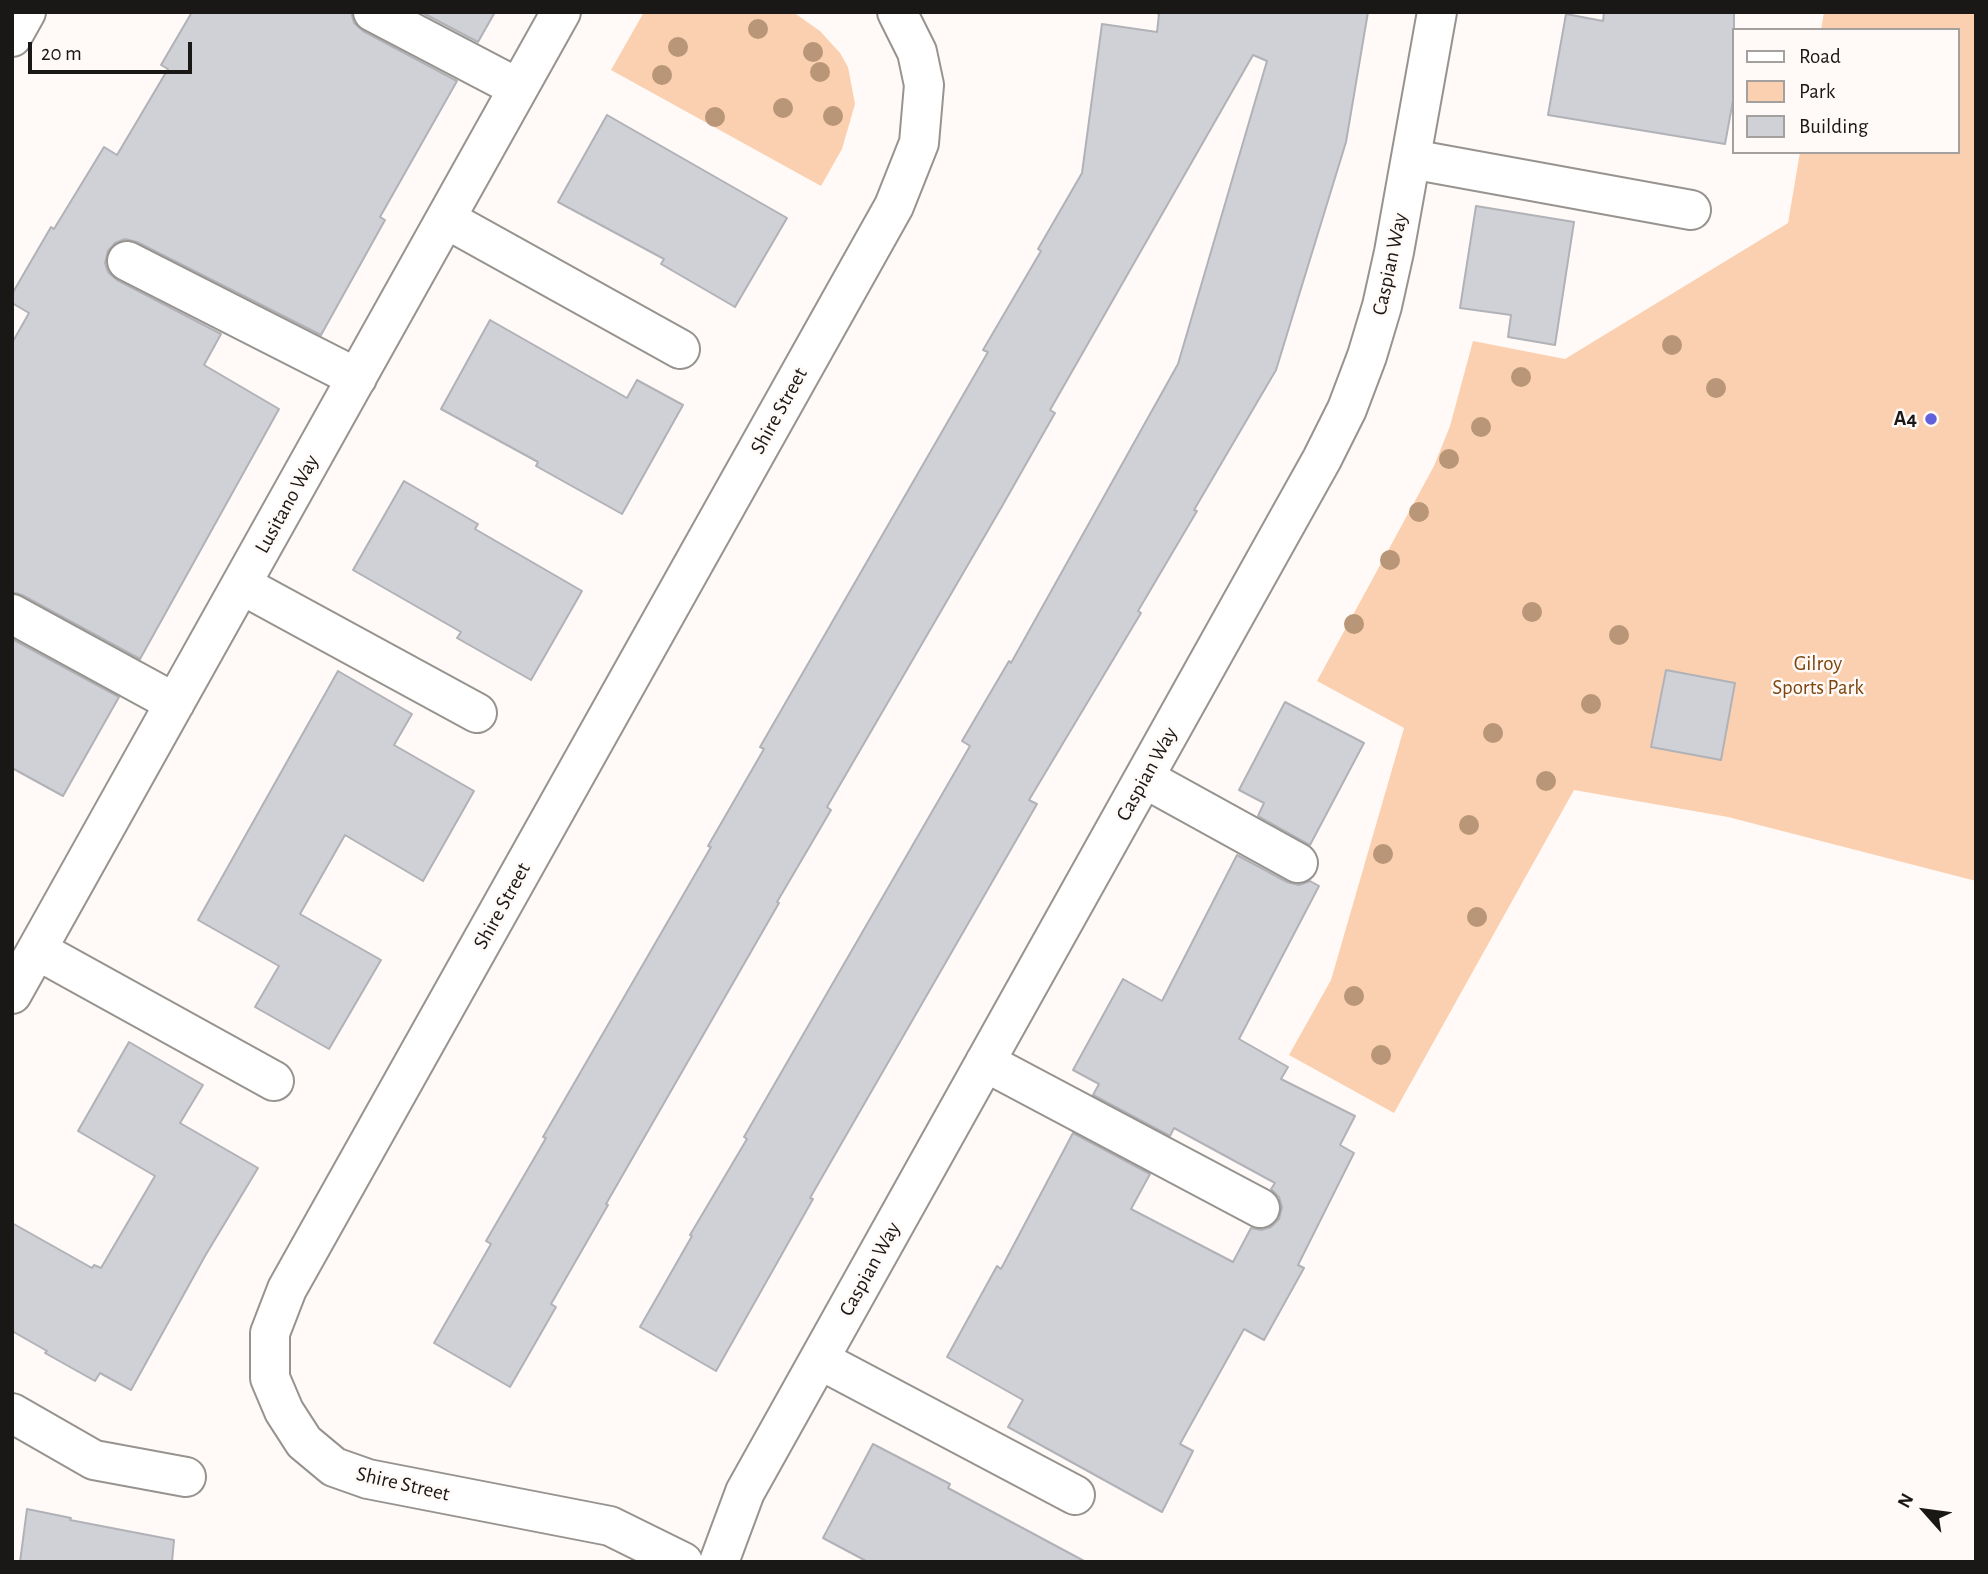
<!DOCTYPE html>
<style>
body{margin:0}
#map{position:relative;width:1988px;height:1574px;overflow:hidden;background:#fffaf7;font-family:"Alegreya Sans",sans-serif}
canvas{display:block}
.frame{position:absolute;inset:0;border:14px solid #1a1817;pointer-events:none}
.legend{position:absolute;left:1732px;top:28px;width:228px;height:126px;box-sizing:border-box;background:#fffaf7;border:2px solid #a3a09d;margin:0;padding:9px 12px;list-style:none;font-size:21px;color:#1a1817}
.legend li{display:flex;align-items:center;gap:14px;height:35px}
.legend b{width:35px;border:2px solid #a3a09d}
.north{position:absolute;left:1890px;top:1476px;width:70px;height:70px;-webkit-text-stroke:5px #fffaf7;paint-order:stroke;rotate:298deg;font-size:19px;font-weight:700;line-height:28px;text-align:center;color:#1a1817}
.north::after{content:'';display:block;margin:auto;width:24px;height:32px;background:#1a1817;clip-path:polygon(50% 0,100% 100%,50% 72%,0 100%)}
.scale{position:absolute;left:28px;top:42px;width:164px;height:32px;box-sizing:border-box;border:4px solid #1a1817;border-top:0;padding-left:9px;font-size:21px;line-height:24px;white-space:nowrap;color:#1a1817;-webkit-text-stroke:5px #fffaf7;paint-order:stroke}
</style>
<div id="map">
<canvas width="1988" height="1574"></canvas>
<div class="frame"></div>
<ul class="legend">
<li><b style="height:9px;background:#fff"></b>Road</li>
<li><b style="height:19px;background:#fbd0b0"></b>Park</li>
<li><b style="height:19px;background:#d0d1d6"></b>Building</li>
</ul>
<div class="north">N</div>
<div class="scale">20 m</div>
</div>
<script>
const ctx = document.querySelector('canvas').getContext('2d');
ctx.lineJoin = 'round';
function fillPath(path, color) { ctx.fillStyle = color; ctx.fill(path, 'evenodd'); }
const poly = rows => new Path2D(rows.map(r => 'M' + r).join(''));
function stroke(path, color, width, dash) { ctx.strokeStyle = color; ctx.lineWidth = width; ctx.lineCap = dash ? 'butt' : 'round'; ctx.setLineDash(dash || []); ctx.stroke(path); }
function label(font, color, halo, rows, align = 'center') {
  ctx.font = font + ' "Alegreya Sans",sans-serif'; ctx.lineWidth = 5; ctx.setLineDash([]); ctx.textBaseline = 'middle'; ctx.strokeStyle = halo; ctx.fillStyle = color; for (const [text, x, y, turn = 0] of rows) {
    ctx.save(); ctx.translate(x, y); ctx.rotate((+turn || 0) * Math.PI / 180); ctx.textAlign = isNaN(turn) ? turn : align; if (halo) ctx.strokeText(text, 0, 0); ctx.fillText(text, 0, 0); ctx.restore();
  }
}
fillPath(poly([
 [644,12,793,12,820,31,840,53,848,67,855,104,842,149,821,186,611,70],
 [1824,12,1976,12,1976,881,1728,817,1574,790,1394,1113,1289,1055,1331,980,1404,728,1317,681,1434,466,1450,426,1473,341,1565,359,1788,223,1800,152,1958,152,1958,30,1821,30]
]), '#fbd0b0');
const building = poly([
 [192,12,351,12,354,23,363,31,457,81,380,217,385,220,321,335,137,242,125,239,115,243,108,251,105,263,108,272,117,280,221,334,204,365,279,409,140,659,22,595,12,592,12,343,29,313,12,303,12,294,51,227,54,229,104,147,117,155,168,69,161,65,192,12],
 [421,12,495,12,478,42,421,12],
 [1154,12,1368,12,1346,142,1276,370,1194,510,1197,511,1138,611,1141,613,1029,800,1037,804,810,1198,813,1199,716,1371,640,1327,692,1236,690,1235,747,1139,744,1137,800,1040,970,746,962,741,1009,661,1011,663,1178,364,1267,61,1253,55,1050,410,1055,413,1001,508,827,807,831,810,777,902,779,903,606,1204,608,1205,551,1304,556,1307,510,1387,434,1343,491,1244,486,1241,546,1138,543,1137,711,847,708,846,764,749,760,747,988,352,983,350,1041,251,1038,249,1082,173,1102,24,1157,32,1159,14,1154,12],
 [1604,12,1734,12,1734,95,1725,144,1548,115,1566,14,1603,21,1604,12],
 [607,115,787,218,735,307,661,264,664,259,558,202,607,115],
 [1476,206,1574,222,1555,345,1508,337,1511,315,1460,308,1476,206],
 [490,320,627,398,637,380,683,405,622,514,536,466,538,462,441,409,490,320],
 [404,481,478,524,475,529,582,591,531,680,457,638,461,632,353,570,404,481],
 [12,639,119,697,63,796,12,768,12,639],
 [1666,670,1735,683,1721,760,1651,747,1666,670],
 [338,671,412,714,394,745,474,791,423,881,345,835,300,914,381,960,329,1049,255,1007,279,966,198,920,338,671],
 [1285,702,1364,743,1310,845,1258,816,1264,803,1239,790,1285,702],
 [1237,855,1287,882,1299,885,1310,881,1319,886,1239,1039,1288,1067,1281,1079,1355,1116,1340,1145,1354,1153,1298,1265,1304,1268,1264,1340,1244,1329,1180,1444,1193,1451,1162,1512,1008,1427,1023,1400,947,1357,997,1266,1001,1269,1073,1133,1150,1174,1131,1209,1233,1262,1251,1228,1261,1230,1271,1227,1279,1219,1282,1207,1279,1197,1271,1189,1275,1183,1174,1128,1170,1136,1093,1095,1099,1084,1073,1070,1123,979,1162,1001,1237,855],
 [129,1042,203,1085,180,1123,258,1168,205,1256,131,1390,100,1373,95,1381,45,1353,47,1351,12,1331,12,1223,92,1268,94,1265,101,1268,155,1176,78,1131,129,1042],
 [873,1444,950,1484,948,1488,1086,1562,868,1562,823,1538,873,1444],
 [27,1509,71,1518,70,1520,174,1540,172,1562,20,1562,27,1509]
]);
fillPath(building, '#d0d1d6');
stroke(building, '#b1b2b7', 2);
const minor = poly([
 [373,12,518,88],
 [12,37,26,12],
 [1411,159,1691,210],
 [446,219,680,349],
 [127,261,357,378],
 [242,585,477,713],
 [12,614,175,703],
 [1144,778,1298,863],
 [37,950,274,1081],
 [12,994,561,12],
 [985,1062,1260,1208],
 [820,1360,1075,1495],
 [12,1413,94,1460,186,1477],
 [683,1562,610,1526,368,1479,334,1467,304,1442,284,1411,270,1378,270,1333,287,1289,894,206,919,143,924,85,917,52,897,12],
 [719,1562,745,1492,1322,459,1347,409,1367,356,1382,306,1394,252,1437,12]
]);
stroke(minor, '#97938f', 42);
stroke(minor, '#fff', 38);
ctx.fillStyle = '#b89677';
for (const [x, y] of [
 [758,29],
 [678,47],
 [813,52],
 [820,72],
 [662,75],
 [783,108],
 [833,116],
 [715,117],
 [1672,345],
 [1521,377],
 [1716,388],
 [1481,427],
 [1449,459],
 [1419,512],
 [1390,560],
 [1532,612],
 [1354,624],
 [1619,635],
 [1591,704],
 [1493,733],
 [1546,781],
 [1469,825],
 [1383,854],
 [1477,917],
 [1354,996],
 [1381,1055]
]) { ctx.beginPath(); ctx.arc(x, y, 10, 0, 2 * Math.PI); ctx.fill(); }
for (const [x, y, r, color] of [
 [1931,419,7,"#6162db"]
]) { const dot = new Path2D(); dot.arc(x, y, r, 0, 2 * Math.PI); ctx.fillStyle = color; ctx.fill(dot); stroke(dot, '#fffaf7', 2.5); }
label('21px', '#1a1817', '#fffaf7', [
 ["Caspian Way",1390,264,-78],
 ["Shire Street",779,411,-61],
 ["Lusitano Way",287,504,-61],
 ["Caspian Way",1147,774,-61],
 ["Shire Street",502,906,-61],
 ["Caspian Way",870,1269,-61],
 ["Shire Street",403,1484,13]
]);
label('bold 21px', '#1a1817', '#fffaf7', [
 ["A4",1917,419]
], 'right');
label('21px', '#7e450f', '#fffaf7', [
 ["Gilroy",1818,664],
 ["Sports Park",1818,688]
]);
</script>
